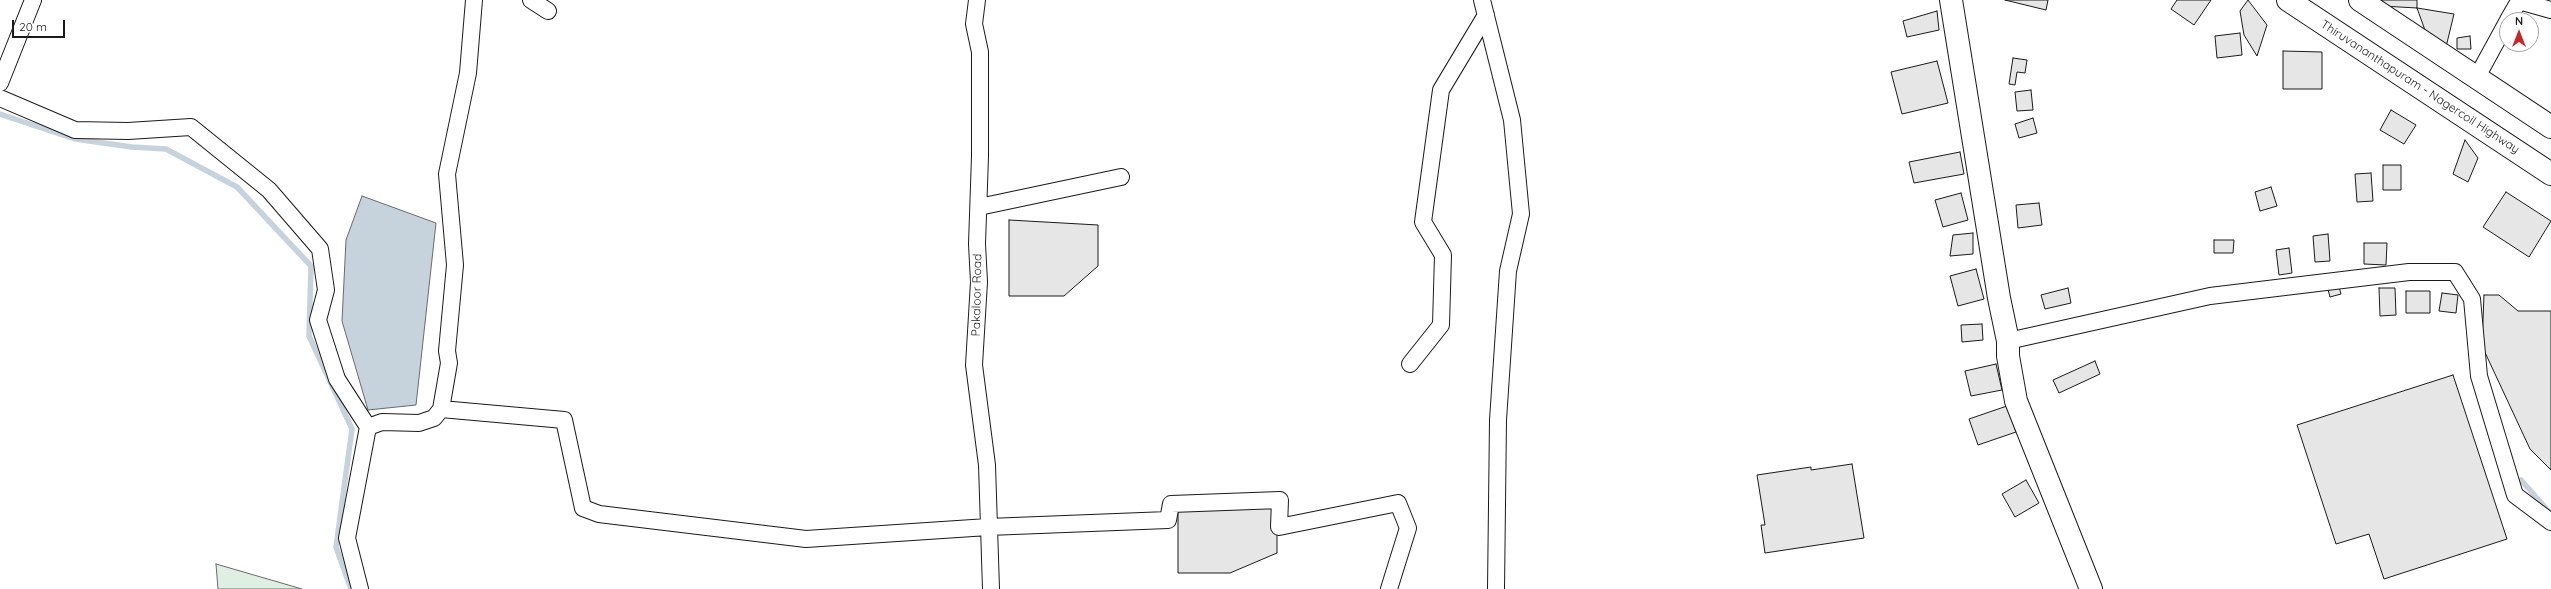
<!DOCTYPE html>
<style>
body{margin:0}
#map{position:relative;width:2551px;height:589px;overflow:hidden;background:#fff;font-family:Quicksand,sans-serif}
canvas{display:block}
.north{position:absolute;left:2499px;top:12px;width:40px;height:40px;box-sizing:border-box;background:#fff;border:1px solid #a3a3a3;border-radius:50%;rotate:0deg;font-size:11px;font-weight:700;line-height:16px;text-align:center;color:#1a1a1a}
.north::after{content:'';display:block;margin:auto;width:14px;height:18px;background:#c62828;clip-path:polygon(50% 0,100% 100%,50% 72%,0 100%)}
.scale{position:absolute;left:12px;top:20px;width:53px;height:18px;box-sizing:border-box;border:2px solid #1a1a1a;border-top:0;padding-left:5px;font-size:12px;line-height:14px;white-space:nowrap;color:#1a1a1a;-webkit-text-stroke:3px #fff;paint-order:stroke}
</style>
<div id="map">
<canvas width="2551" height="589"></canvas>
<div class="north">N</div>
<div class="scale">20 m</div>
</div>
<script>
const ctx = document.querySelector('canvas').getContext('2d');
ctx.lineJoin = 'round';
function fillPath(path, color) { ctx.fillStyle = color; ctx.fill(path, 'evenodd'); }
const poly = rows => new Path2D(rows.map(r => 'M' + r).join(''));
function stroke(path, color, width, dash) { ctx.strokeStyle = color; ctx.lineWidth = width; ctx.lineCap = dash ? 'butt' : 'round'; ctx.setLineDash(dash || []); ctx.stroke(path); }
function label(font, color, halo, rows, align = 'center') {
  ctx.font = font + ' Quicksand,sans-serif'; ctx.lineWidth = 3; ctx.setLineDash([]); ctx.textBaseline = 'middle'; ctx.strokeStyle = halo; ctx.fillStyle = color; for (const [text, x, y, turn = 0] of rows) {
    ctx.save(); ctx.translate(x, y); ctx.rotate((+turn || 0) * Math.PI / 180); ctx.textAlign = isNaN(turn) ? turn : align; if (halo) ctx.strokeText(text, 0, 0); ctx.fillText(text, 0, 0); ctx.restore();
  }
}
const green = poly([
 [216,564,302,589,218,589,216,564]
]);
fillPath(green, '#e0efe3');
stroke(green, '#6a6a6a', 1);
const water = poly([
 [362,196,436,223,416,405,368,410,342,321,346,240,362,196]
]);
fillPath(water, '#c6d2dc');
stroke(water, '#6a6a6a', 1);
stroke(poly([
 [0,114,75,139,132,147,166,149,237,187,311,266,309,336,352,429,336,547,351,589],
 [2521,480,2551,514]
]), '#c6d2dc', 5.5);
const building = poly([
 [2005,0,2048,0,2046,10,2005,0],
 [2177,0,2211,0,2194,25,2171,9,2177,0],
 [2248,0,2267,25,2257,56,2244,35,2240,11,2248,0],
 [2382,0,2417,0,2417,8,2382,6,2382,0],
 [2417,8,2454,14,2446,47,2426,33,2417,8],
 [1937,11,1939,30,1907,37,1903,21,1937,11],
 [2240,33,2242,55,2217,58,2215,36,2240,33],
 [2470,36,2471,49,2457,49,2457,38,2470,36],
 [2283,51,2322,52,2322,89,2283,89,2283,51],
 [2013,58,2027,60,2025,73,2017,72,2015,85,2009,84,2013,58],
 [1937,61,1948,103,1902,114,1891,72,1937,61],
 [2031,90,2033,110,2017,111,2015,92,2031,90],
 [2391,110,2416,125,2404,144,2380,130,2391,110],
 [2033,118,2037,133,2019,138,2015,124,2033,118],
 [2465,140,2478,158,2468,182,2453,174,2465,140],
 [1960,152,1964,174,1914,183,1909,162,1960,152],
 [2383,165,2401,165,2401,190,2383,190,2383,165],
 [2371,173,2373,201,2357,202,2355,174,2371,173],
 [2271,187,2277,206,2260,211,2255,192,2271,187],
 [2506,192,2551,221,2529,257,2483,227,2506,192],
 [1961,193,1968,220,1943,227,1935,200,1961,193],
 [2039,203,2042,225,2018,228,2016,205,2039,203],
 [1009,220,1098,225,1098,266,1064,296,1009,296,1009,220],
 [1973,233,1973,254,1950,256,1953,235,1973,233],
 [2328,234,2330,261,2315,262,2313,236,2328,234],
 [2214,240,2234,240,2233,253,2214,253,2214,240],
 [2364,243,2387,243,2386,265,2364,264,2364,243],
 [2289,248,2292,273,2279,275,2276,250,2289,248],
 [1976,269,1984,299,1958,306,1950,276,1976,269],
 [2338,283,2341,294,2330,297,2327,286,2338,283],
 [2068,288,2071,303,2045,309,2041,295,2068,288],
 [2379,288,2395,288,2396,315,2380,316,2379,288],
 [2406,291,2430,291,2430,313,2406,313,2406,291],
 [2442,293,2458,295,2456,313,2439,311,2442,293],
 [2484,295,2499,295,2518,311,2551,311,2551,470,2530,449,2482,346,2484,295],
 [1982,324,1983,340,1962,342,1961,325,1982,324],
 [2095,361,2100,374,2059,393,2053,380,2095,361],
 [1996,364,2002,390,1971,396,1965,371,1996,364],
 [2453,375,2507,539,2384,579,2369,534,2336,544,2297,425,2453,375],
 [2007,406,2016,432,1978,445,1969,419,2007,406],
 [1852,464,1864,538,1765,553,1761,525,1765,525,1757,475,1811,467,1811,470,1852,464],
 [2026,480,2039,503,2015,517,2002,494,2026,480],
 [1277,501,1277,553,1230,573,1178,573,1178,508,1277,501]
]);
fillPath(building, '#e6e6e6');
stroke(building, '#1a1a1a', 1);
const street = poly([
 [531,0,548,11],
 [977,0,974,24,980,52,980,156,977,244,979,282,974,365,987,465,991,589],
 [1482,0,1512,120,1521,214,1508,271,1498,420,1496,589],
 [2508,20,2519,1,2551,10],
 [2477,77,2507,22],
 [0,83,33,0],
 [0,98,75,130,128,131,191,127,269,190,320,249,326,290,318,320,337,379,368,427,347,538,360,589],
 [979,207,1121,177],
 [2008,341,2210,296,2409,272,2455,272,2472,299,2479,376,2515,495,2551,522],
 [1410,364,1441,325,1443,255,1423,222,1441,90,1486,15],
 [441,409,564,420,583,508,599,514,806,539,988,527,1168,520,1171,504,1280,500,1279,527,1398,503,1408,528,1389,589],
 [368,427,382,422,419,423,434,418,441,409,449,363,447,351,455,265,447,174,468,73,474,0]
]);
const secondary = poly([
 [1951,0,1999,298,2008,341,2008,356,2016,401,2091,589]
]);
const primary = poly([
 [2288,0,2551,174],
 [2360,0,2551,127]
]);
stroke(street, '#1a1a1a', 18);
stroke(secondary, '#1a1a1a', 24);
stroke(primary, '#1a1a1a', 24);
stroke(street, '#fff', 16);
stroke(secondary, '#fff', 22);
stroke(primary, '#fff', 22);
label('12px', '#1a1a1a', '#fff', [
 ["Thiruvananthapuram - Nagercoil Highway",2420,87,33],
 ["Pakaloor Road",977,295,-89]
]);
</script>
